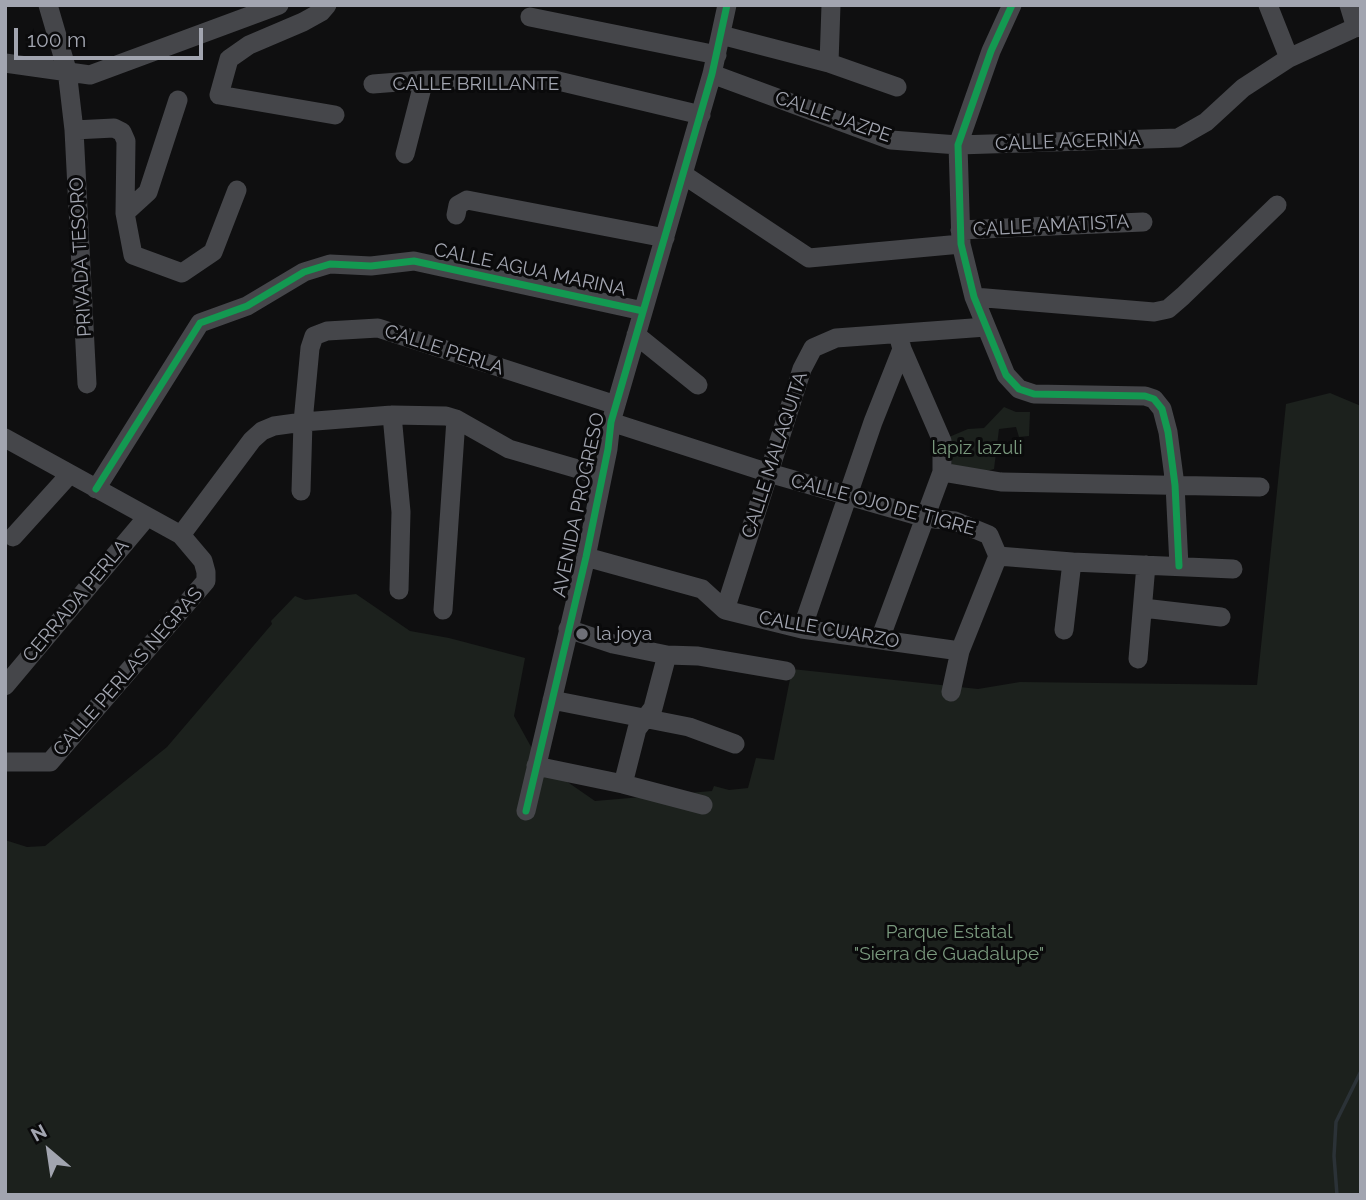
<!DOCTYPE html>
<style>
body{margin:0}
#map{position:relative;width:1366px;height:1200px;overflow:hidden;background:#0f0f10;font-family:Raleway,sans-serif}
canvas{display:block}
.frame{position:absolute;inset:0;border:7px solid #a2a5b0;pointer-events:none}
.north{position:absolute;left:14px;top:1116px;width:70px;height:70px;-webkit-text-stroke:5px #0a0a0b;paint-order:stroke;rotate:331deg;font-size:19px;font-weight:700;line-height:28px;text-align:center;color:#a2a5b0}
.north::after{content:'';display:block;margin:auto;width:24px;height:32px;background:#a2a5b0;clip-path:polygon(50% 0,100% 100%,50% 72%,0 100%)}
.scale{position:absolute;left:14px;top:28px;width:189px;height:32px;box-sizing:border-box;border:4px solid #a2a5b0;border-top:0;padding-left:9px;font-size:21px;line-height:24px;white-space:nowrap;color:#a2a5b0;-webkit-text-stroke:5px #0a0a0b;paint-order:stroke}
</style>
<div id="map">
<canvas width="1366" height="1200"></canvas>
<div class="frame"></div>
<div class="north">N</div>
<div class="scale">100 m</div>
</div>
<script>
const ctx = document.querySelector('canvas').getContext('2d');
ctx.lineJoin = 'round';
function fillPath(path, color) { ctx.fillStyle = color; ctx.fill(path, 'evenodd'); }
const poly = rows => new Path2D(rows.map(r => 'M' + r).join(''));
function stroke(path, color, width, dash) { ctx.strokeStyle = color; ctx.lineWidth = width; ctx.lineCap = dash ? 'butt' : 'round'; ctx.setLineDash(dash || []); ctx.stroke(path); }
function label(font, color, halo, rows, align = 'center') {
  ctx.font = font + ' Raleway,sans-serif'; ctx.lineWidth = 6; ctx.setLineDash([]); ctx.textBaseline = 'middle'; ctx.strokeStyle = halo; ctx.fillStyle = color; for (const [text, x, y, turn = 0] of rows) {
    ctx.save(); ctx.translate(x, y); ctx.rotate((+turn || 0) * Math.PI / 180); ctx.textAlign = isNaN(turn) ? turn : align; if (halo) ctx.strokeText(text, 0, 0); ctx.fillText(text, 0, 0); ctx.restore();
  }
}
fillPath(poly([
 [1330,393,1361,406,1361,1195,5,1195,5,840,27,847,45,846,167,747,272,624,271,621,295,596,305,600,356,594,410,631,449,638,525,658,514,716,540,763,595,801,712,791,714,786,729,790,748,788,756,758,774,760,792,669,978,689,1020,682,1257,685,1286,404],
 [1004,407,1016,412,1030,412,1029,436,1019,437,1016,427,999,429,994,469,987,471,952,465,949,437,968,429,984,428]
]), '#1c211d');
stroke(poly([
 [1337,1195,1334,1156,1336,1122,1361,1071]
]), '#2b3237', 3.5);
stroke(poly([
 [48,5,67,70,74,130,87,384],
 [327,5,321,12,303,22,249,45,229,59,219,95,335,115],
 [1012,5,991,51,958,145,961,244,974,297,1006,375,1019,389,1034,394,1145,396,1154,399,1162,409,1168,432,1175,485,1179,566],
 [1268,5,1289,58],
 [1349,5,1356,28],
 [530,17,717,55],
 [721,35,829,63,897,87],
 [5,63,90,75,279,5],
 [829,63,831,5],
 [712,74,891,140,958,145,1178,138,1206,122,1243,88,1289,58,1361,25],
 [373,84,424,80,554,80,701,115],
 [74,130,114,128,122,132,126,141,125,213,133,255,182,273,213,252,237,190],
 [405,154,424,80],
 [684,175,809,258,961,244],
 [125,213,148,192,178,100],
 [456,215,458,205,467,200,665,238],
 [960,230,1143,222],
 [974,297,1154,312,1168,309,1183,296,1277,205],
 [636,335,698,385],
 [392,415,401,512,399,590],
 [611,422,769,473,926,518,955,521,989,535,998,556],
 [5,438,181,535,203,561,206,572,206,581,50,762,5,762],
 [942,472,1001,482,1260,487],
 [96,489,200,323,247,306,304,272,330,264,371,266,414,261,643,311],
 [301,491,303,422,310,348,314,336,327,331,378,328,616,405],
 [181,535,252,440,262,431,274,426,303,422,392,415,446,416,456,419,509,449,602,476],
 [13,537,70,474],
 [998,556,1072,562,1233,569],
 [586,557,702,589,725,610,802,629,960,651],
 [1143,608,1221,617],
 [443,610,456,419],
 [725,610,802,369,813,348,836,338,986,327],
 [568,629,613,644,667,655,698,656,786,671],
 [802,629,873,422,902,349,898,334],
 [1064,630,1072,562],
 [880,639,942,472,942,441,902,349],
 [1138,659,1146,565],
 [5,686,147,517],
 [951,692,960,651,998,556],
 [552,700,689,727,735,744],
 [536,766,623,784,703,805],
 [623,784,637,729,653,708,667,655],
 [526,811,586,557,608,449,611,422,712,74,727,5]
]), '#45464a', 19);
stroke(poly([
 [1012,5,991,51,958,145,961,244,974,297,1006,375,1019,389,1034,394,1145,396,1154,399,1162,409,1168,432,1175,485,1179,566],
 [96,489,200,323,247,306,304,272,330,264,371,266,414,261,643,311],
 [526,811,586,557,608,449,611,422,712,74,727,5]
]), '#139951', 7);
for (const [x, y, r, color] of [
 [582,634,7,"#6f7078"]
]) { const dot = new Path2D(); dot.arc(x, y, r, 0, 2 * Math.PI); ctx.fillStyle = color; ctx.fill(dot); stroke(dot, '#0a0a0b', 2.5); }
label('19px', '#a2a5b0', '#0a0a0b', [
 ["CALLE BRILLANTE",476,84],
 ["CALLE JAZPE",833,117,19],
 ["CALLE ACERINA",1068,142,-2],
 ["CALLE AMATISTA",1051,226,-3],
 ["PRIVADA TESORO",81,257,-93],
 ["CALLE AGUA MARINA",530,270,12],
 ["CALLE PERLA",444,350,18],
 ["CALLE MALAQUITA",775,455,-72],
 ["AVENIDA PROGRESO",579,505,-78],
 ["CALLE OJO DE TIGRE",883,505,15],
 ["CERRADA PERLA",76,601,-50],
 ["CALLE CUARZO",829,630,10],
 ["CALLE PERLAS NEGRAS",128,672,-49]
]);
label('19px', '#7a997e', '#0a0a0b', [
 ["lapiz lazuli",977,448],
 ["Parque Estatal",949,932],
 ["\"Sierra de Guadalupe\"",949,954]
]);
label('19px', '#a2a5b0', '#0a0a0b', [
 ["la joya",596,634]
], 'left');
</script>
